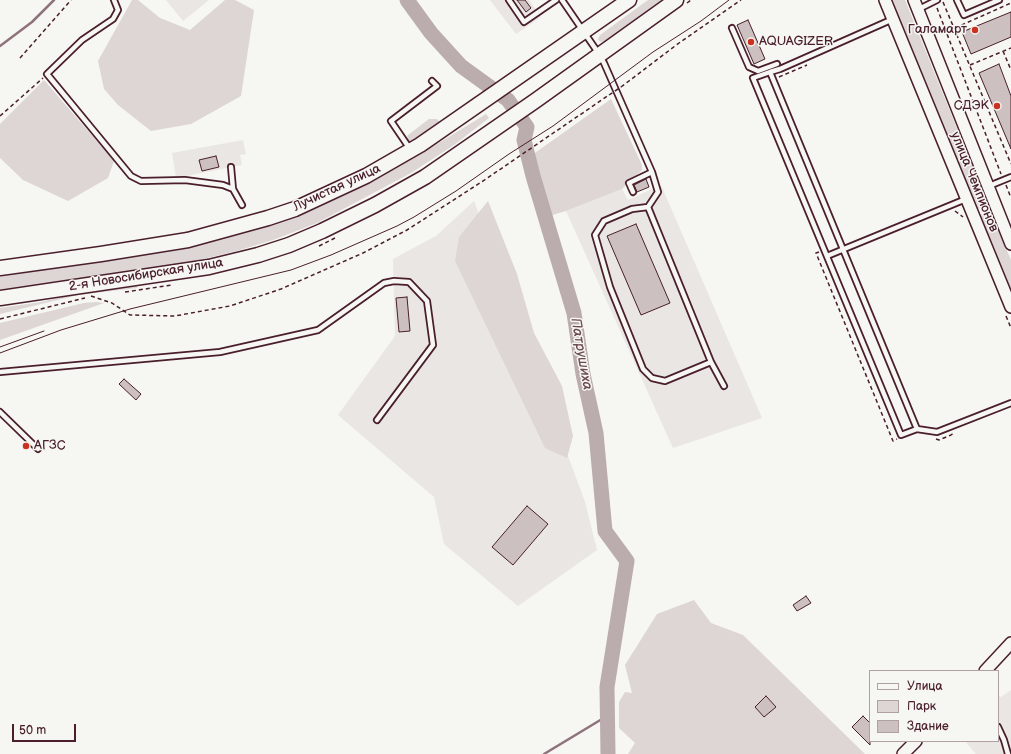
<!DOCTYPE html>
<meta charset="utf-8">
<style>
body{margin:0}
#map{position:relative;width:1011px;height:754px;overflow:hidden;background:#f6f6f2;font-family:"Balsamiq Sans",sans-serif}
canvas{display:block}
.legend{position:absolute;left:869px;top:670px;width:130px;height:72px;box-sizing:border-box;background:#f6f6f2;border:1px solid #b1a0a2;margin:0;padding:5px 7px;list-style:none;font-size:12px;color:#4a1f2b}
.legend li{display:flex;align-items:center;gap:8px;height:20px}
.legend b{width:20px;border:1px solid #b1a0a2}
.scale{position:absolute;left:12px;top:724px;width:64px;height:18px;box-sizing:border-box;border:2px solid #4a1f2b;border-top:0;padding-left:5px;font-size:12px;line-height:14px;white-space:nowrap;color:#4a1f2b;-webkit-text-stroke:3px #f6f6f2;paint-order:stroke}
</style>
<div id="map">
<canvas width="1011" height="754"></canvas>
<ul class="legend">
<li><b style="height:5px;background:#f6f6f2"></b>Улица</li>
<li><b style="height:11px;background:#ddd6d5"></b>Парк</li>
<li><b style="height:11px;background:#ccc1c0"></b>Здание</li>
</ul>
<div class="scale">50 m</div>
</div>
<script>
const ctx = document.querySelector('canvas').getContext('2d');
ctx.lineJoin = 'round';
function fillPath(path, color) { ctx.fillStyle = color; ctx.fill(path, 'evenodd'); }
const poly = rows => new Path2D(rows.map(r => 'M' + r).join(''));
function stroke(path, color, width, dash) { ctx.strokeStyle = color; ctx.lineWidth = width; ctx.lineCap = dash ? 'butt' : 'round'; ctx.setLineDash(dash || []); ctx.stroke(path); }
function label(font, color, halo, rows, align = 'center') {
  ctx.font = font + ' "Balsamiq Sans",sans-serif'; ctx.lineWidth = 3; ctx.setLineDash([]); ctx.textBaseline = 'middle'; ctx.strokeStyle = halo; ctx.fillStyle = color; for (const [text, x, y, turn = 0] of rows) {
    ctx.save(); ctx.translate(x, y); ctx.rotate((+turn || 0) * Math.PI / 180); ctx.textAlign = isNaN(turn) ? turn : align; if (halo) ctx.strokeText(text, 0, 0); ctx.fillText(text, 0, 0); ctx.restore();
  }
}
fillPath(poly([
 [166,0,209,0,183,21],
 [490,0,529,0,541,17,516,34],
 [243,140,246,154,240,155,242,165,176,178,172,153],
 [661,185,762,418,673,448,566,211,622,189,628,200],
 [474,201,585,502,597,550,518,606,444,544,434,497,338,415,395,336,393,259,436,236],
 [1011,690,1011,754,976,754,965,741,998,741,998,695,1001,697]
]), '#e9e6e3');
fillPath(poly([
 [132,0,138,0,160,18,190,30,225,0,235,0,254,10,241,96,191,124,151,131,118,105,104,89,98,61],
 [648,0,662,0,605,41,600,42,598,39,600,35],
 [892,0,905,0,988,205,975,210],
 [44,80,114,161,108,178,68,201,23,180,0,158,0,124],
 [475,96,477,99,415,141,409,141,407,139,408,135,429,119,437,119,440,122],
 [611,99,642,165,642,170,638,174,626,181,626,185,622,189,566,211,549,216,532,155],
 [486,114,489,118,454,145,411,173,317,223,273,240,233,252,186,263,0,291,0,277,196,243,296,215,345,194,442,141],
 [488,201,517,274,534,333,562,386,573,436,567,458,545,448,455,261,459,237],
 [990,211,1011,260,1011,295,978,216],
 [137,285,137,288,78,295,0,314,0,308,41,302,79,293],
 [96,302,104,303,0,340,0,323,84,303],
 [694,600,711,623,743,635,865,754,628,754,635,743,619,728,619,702,625,692,632,693,625,665,657,614]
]), '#ddd6d5');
stroke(poly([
 [0,46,32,22,54,0],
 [544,754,607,716]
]), '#8e747a', 2.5);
stroke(poly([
 [407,0,431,33,461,66,508,100,527,127,524,140,533,176,574,313,583,374,596,433,605,531,627,561,607,687,608,754]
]), '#bbadae', 15);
const building = poly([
 [517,0,525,0,531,8,526,12,517,0],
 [1011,12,1011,37,971,54,962,32,1011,12],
 [748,20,765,59,754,64,737,25,748,20],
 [999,64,1011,96,1011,149,979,73,999,64],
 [216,156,219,167,202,171,199,160,216,156],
 [646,179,649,187,637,192,634,185,646,179],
 [636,224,670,303,641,315,607,236,636,224],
 [407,297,410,331,399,332,396,298,407,297],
 [124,379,141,394,136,400,119,384,124,379],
 [527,506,548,524,513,565,492,547,527,506],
 [806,596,811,603,797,611,793,605,806,596],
 [766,696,776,707,764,717,755,707,766,696],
 [863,716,870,723,870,745,852,727,863,716]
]);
fillPath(building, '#ccc1c0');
stroke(building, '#4a1f2b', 1);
const service = poly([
 [114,0,118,10,113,19,82,40,47,74,131,176,141,181,185,180,223,185,233,189,242,205],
 [509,0,524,22,556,0],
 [562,0,599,54,604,63,652,172,658,192,648,207,632,209,604,221,595,235,610,287,643,369,652,378,665,381,711,362,724,386],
 [957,0,964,15,999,0],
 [919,9,937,0],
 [732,28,749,67,758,71,777,64],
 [770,72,917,429,901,435,753,78,770,72,780,69,893,19],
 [410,149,391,121,437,86,432,81],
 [231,167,233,189],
 [989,186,1011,177],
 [633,192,629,183,652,172],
 [648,207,711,362],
 [827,256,966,199],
 [0,372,220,352,318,330,384,283,394,281,409,282,427,301,433,345,377,420],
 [0,412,38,449],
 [917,429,937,432,1011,403],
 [998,727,1004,740,1008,754]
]);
const tertiary = poly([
 [885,0,1011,307],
 [914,0,1011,244],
 [985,671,1011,643],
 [903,754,916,741]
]);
const primary = poly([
 [0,268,101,254,188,240,268,218,295,209,366,176,420,145,629,0],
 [0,298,209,267,258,255,289,245,322,231,375,205,425,177,535,101,676,0]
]);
stroke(service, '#4a1f2b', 8);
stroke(tertiary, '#4a1f2b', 14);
stroke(primary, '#4a1f2b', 17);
stroke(poly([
 [943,2,1011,164],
 [687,3,691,0],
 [937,8,1001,174],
 [955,28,1011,3],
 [1003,51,1011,70],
 [20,58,71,0],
 [970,65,1011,48],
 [779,77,807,65],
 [621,87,679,43,741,0],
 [0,116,43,78],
 [1006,185,1011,198],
 [955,211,963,217],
 [319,246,335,238],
 [819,252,816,253,893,441,897,439],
 [125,292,172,285],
 [91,296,112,303,130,315,175,316,230,306,281,289,363,253,407,230,483,181,609,95],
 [1006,316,1011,328],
 [0,319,85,298],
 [936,439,939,440,951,435,954,433]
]), '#4a1f2b', 1.5, [4, 3]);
stroke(service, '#f6f6f2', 4.5);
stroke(tertiary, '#f6f6f2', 11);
stroke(primary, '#f6f6f2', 14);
stroke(poly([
 [0,347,44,331],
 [0,353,61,330,130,309,291,270,331,255,397,226,414,217,456,191,509,154,553,126,653,52,701,21,729,0]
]), '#4a1f2b', 1);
stroke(poly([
 [609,95,621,87]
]), '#4a1f2b', 1.5, [4, 3]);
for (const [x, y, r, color] of [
 [975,30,4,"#c8321e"],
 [751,42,4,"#c8321e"],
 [997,106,4,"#c8321e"],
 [26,446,4,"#c8321e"]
]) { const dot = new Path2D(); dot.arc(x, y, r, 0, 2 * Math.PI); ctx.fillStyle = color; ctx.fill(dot); stroke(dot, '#f6f6f2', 1.5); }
label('13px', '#4a1f2b', '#f6f6f2', [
 ["Галамарт",967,30],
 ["AQUAGIZER",759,42,"left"],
 ["СДЭК",989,106],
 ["АГЗС",34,446,"left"]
], 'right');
label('13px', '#4a1f2b', '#f6f6f2', [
 ["улица Чемпионов",974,182,68],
 ["Лучистая улица",337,188,-25],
 ["2-я Новосибирская улица",146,275,-9]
]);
label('italic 14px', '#6c4a52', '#f6f6f2', [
 ["Патрушиха",581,354,80]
]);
</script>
